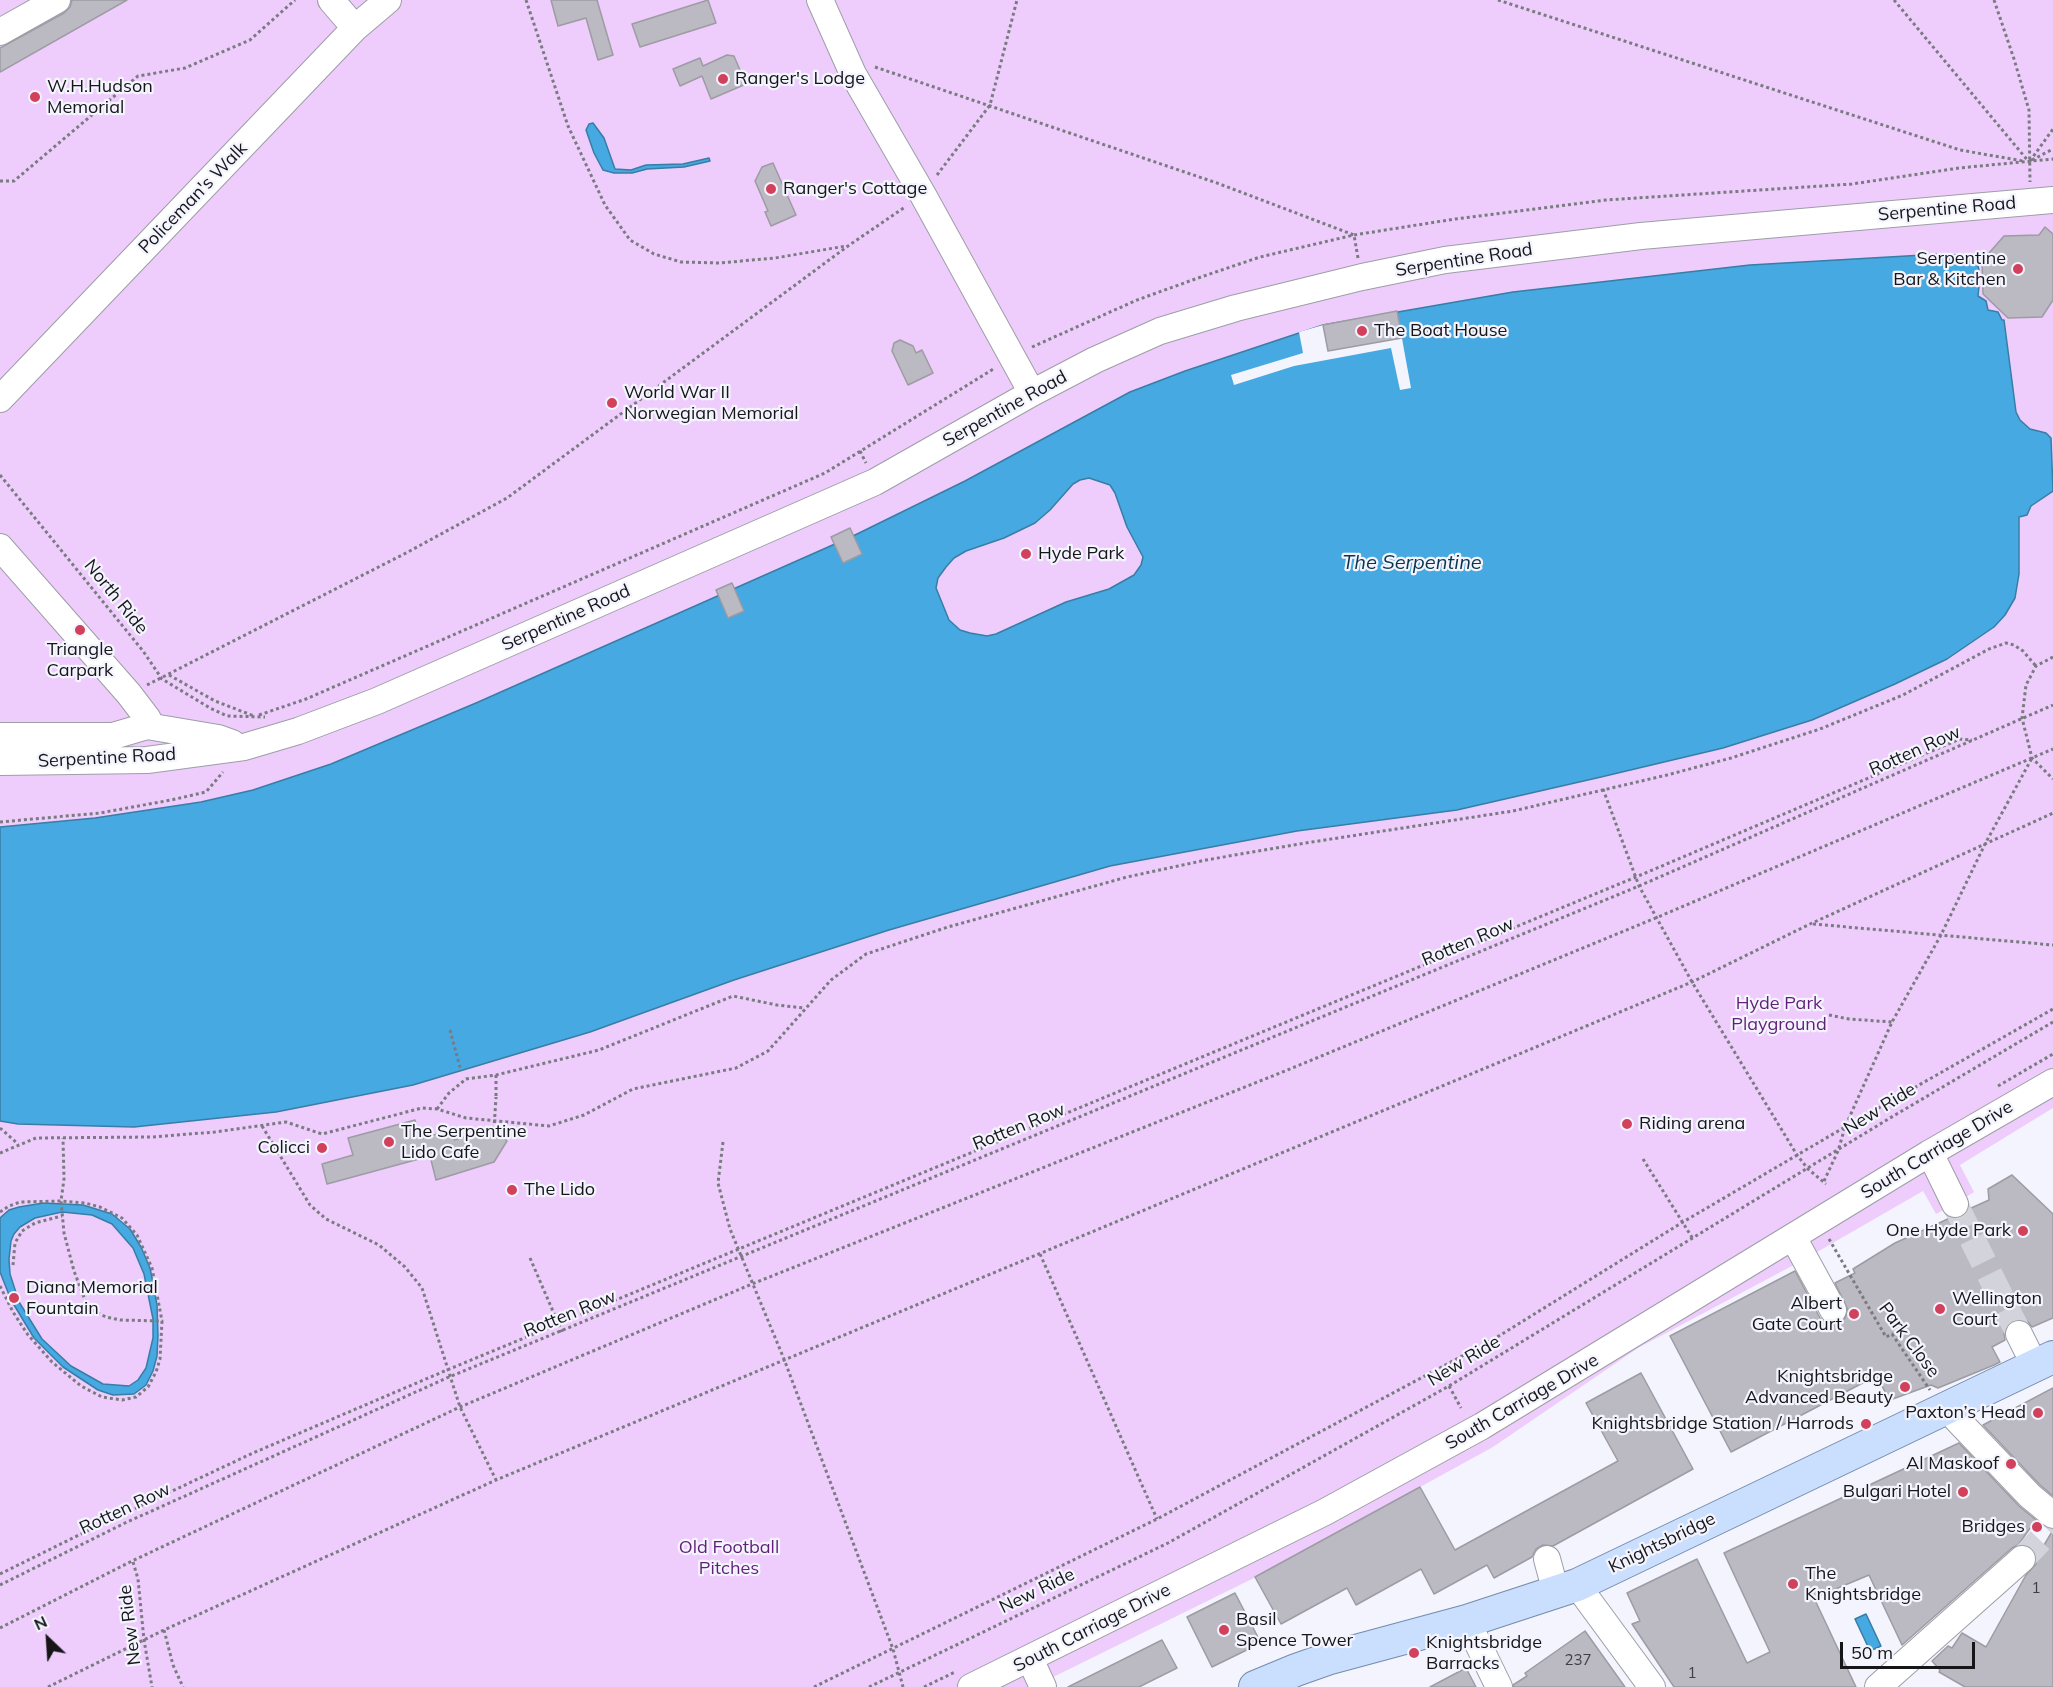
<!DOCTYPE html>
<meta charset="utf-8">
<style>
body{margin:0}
#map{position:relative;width:2053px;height:1687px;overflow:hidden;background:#f3f4fd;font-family:Mulish,sans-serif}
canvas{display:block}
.north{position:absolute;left:18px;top:1609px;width:60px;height:60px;-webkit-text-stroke:4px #f3f4fd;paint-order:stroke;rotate:335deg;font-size:16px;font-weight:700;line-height:24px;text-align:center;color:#161619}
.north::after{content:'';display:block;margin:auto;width:21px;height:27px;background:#161619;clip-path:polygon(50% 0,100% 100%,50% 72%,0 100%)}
.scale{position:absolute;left:1840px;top:1642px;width:135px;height:27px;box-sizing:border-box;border:3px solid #161619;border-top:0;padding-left:8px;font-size:18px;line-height:21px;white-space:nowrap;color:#161619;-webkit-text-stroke:4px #f3f4fd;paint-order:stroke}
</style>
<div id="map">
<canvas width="2053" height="1687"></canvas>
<div class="north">N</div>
<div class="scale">50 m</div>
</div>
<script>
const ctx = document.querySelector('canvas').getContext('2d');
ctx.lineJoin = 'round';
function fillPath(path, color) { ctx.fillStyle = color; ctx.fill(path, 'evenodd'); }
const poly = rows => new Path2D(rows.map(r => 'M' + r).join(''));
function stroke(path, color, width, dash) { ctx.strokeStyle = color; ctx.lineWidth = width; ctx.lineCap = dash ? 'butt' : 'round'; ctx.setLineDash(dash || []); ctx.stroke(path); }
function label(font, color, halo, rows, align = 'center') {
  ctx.font = font + ' Mulish,sans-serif'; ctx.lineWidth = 4.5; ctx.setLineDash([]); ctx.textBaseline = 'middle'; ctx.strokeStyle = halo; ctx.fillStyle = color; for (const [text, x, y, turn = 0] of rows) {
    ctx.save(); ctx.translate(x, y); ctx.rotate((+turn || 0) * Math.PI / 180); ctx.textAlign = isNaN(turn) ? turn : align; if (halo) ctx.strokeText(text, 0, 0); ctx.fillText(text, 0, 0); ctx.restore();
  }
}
fillPath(poly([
 [0,0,2053,0,2053,1108,1960,1165,1974,1192,1955,1204,1936,1214,1923,1191,1805,1259,1638,1348,1493,1447,1256,1577,1033,1687,0,1687]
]), '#eecdfd');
const water = poly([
 [593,123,604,138,615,169,631,170,646,165,683,164,709,158,710,161,684,167,647,169,632,173,614,173,603,170,594,153,586,130,589,124,593,123],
 [1941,254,1980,257,1976,259,1979,270,1973,278,1979,286,1978,296,1986,301,1988,310,1998,312,2002,320,2004,320,2016,412,2020,420,2030,429,2046,433,2051,438,2053,491,2031,506,2027,515,2019,517,2019,574,2015,598,2005,615,1994,627,1947,659,1895,684,1812,720,1723,748,1601,777,1457,810,1297,831,1110,866,889,930,734,980,590,1032,413,1085,276,1112,134,1127,18,1124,0,1121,0,827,95,818,201,802,253,790,331,764,476,703,853,536,965,481,1130,392,1185,371,1323,325,1513,292,1750,265,1941,254],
 [1089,478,1110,485,1115,493,1127,527,1143,557,1141,565,1134,575,1109,589,1066,602,996,634,987,636,970,633,960,630,949,620,936,588,938,578,946,567,954,558,966,551,1004,538,1035,523,1050,510,1073,484,1080,480,1089,478],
 [43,1203,83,1205,112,1214,130,1229,141,1247,150,1268,153,1283,157,1305,158,1336,157,1356,153,1371,146,1385,134,1394,113,1395,98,1390,63,1367,34,1338,11,1300,0,1272,0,1218,9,1210,19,1207,43,1203],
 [62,1212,92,1215,112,1224,133,1248,144,1274,153,1319,153,1338,146,1368,138,1380,129,1386,103,1384,71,1366,42,1339,19,1302,10,1274,9,1259,11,1241,14,1234,20,1227,35,1218,62,1212],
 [1866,1614,1881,1646,1870,1651,1855,1619,1866,1614]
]);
fillPath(water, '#46a9e1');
stroke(water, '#387da5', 1.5);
fillPath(poly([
 [1397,311,1411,388,1400,390,1391,348,1294,366,1234,385,1231,375,1303,353,1299,332,1323,325]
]), '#f3f4fd');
const building = poly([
 [72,0,127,0,0,72,0,48,64,13,70,7,72,0],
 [551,0,597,0,613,55,598,60,586,18,558,26,551,0],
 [708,0,716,23,640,47,632,24,708,0],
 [727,55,734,56,746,84,711,99,702,76,680,86,673,69,700,58,703,66,727,55],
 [773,163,796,215,771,226,765,212,768,211,755,181,762,167,773,163],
 [2045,227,2053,234,2053,300,2042,317,2008,318,1983,294,1982,261,2004,236,2039,235,2045,227],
 [1397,311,1402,338,1328,351,1323,325,1397,311],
 [900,340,913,346,916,353,922,350,933,373,908,385,892,351,894,343,900,340],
 [850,528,862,554,843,563,831,537,850,528],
 [732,583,744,611,728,618,716,590,732,583],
 [415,1120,420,1139,451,1130,454,1140,494,1129,507,1141,494,1162,436,1180,430,1156,327,1184,322,1164,353,1155,348,1138,415,1120],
 [2012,1175,2053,1214,2053,1318,2032,1327,2028,1322,2020,1319,2012,1321,2006,1326,2004,1333,2005,1340,1992,1347,2000,1362,1994,1365,1938,1388,1931,1385,1890,1400,1876,1376,1731,1452,1670,1336,1795,1271,1820,1318,1826,1323,1833,1325,1840,1323,1845,1318,1848,1310,1835,1283,1855,1273,1853,1269,1895,1243,1950,1218,1955,1219,1962,1217,1969,1209,1989,1200,1988,1189,2012,1175],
 [1641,1373,1693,1469,1553,1546,1543,1545,1536,1549,1532,1557,1494,1578,1487,1565,1434,1594,1421,1569,1356,1605,1347,1588,1281,1624,1255,1577,1420,1487,1455,1550,1618,1461,1586,1403,1641,1373],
 [2053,1388,2053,1496,2040,1485,1983,1425,2053,1388],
 [1959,1443,2019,1506,2036,1520,2018,1545,2012,1548,1902,1645,1869,1575,1814,1598,1856,1687,1674,1687,1632,1624,1640,1621,1627,1593,1697,1559,1747,1663,1770,1652,1724,1553,1959,1443],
 [2053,1530,2053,1687,1965,1687,1939,1672,1940,1670,1932,1661,1948,1646,1952,1648,1962,1633,1986,1647,2026,1575,2036,1564,2037,1557,2053,1530],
 [1235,1593,1261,1643,1212,1667,1187,1617,1235,1593],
 [1585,1631,1625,1687,1514,1687,1513,1685,1527,1676,1525,1673,1585,1631],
 [1162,1640,1177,1668,1139,1687,1068,1687,1162,1640],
 [1466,1668,1476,1687,1430,1687,1466,1668]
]);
fillPath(building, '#bbb9c1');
stroke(building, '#9d9ba3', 1.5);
stroke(poly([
 [1955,1204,2019,1334],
 [2022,1559,2053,1527]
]), '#d2d3db', 26, [26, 13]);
const minor = poly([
 [331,0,355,28],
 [820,0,853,74,923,195,1032,393],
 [0,32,57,0],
 [0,399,355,28,388,0],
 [0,547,129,694,148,719,147,726],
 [0,736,113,736,147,726,218,738,232,743],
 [0,762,147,760,244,747,298,731,377,701,875,482,1032,393,1095,360,1160,331,1236,308,1362,277,1445,260,1641,236,2053,200],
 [1930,1153,1955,1204],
 [1793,1237,1833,1310],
 [2019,1334,2035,1366],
 [1946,1408,2030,1496,2053,1515],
 [1547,1559,1556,1592],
 [1577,1585,1652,1687],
 [1467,1621,1499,1687],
 [1030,1659,1043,1687],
 [971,1687,1325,1512,1482,1426,1930,1153,2053,1082],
 [1878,1687,2022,1559]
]);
const major = poly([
 [1255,1687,1296,1670,1330,1658,1467,1621,1577,1585,2053,1357]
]);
stroke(minor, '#9d9ea6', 28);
stroke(major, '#748bad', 34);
stroke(poly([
 [526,0,568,126,605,205,630,240,654,254,681,262,719,263,775,258,846,246],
 [1498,0,1960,150,2023,161],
 [1894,0,2029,162],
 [1994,0,2014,59,2029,110,2030,182],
 [875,67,1217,183,1354,235,1358,258],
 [2032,160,2053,149],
 [2030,161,2053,129],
 [937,175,990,105,1017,0],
 [0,181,14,181,138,76,185,68,250,40,295,0],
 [1032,347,1137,300,1198,278,1260,257,1354,235,1455,219,1606,200,1852,184,1959,168,2053,159],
 [860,451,866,463],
 [0,475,143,651,162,679,210,708,227,716,265,717],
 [2053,657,2036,666,2026,685,2022,718,2032,758,2053,779],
 [169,675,215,701,254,716],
 [147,685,408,552,507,498,848,246,905,207],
 [259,715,306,699,825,473,995,368],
 [1603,789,1639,886,1692,982,1797,1155,1808,1169,1826,1184],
 [0,822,100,813,171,800,206,792,223,772],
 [1813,924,2053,945],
 [1829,1015,1849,1019,1892,1022],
 [450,1030,461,1071],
 [496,1075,496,1097],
 [1998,1086,2053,1054],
 [437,1109,449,1093,466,1079,496,1075,599,1050,733,996,777,1005,804,1008],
 [262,1126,310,1205,326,1219,379,1245,405,1267,422,1288,460,1407,496,1480],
 [0,1128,18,1144],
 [723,1142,718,1183,730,1229,784,1359,893,1649,903,1687],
 [0,1153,36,1138,152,1137,215,1132,286,1122,322,1134,422,1108,437,1109,466,1118,549,1126,584,1115,633,1089,736,1068,768,1051,831,980,866,954,948,927,1127,877,1206,860,1299,844,1513,811,1667,775,1731,758,1820,729,1903,695,1989,649,2006,643,2014,645,2023,651,2036,666],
 [1643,1159,1693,1239],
 [1824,1181,1838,1151,1845,1127,2053,1009],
 [0,1212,9,1206,20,1202,61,1201,85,1203,100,1207,122,1218,137,1235,152,1268,162,1321],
 [1829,1239,1886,1337,1892,1334,1930,1390],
 [1040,1254,1157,1519],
 [530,1258,562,1332],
 [13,1265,15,1243,22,1231,35,1223,62,1216],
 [0,1286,13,1312,28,1335,52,1362,81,1386,102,1397,122,1400,136,1397,148,1387,156,1372,160,1359,162,1321,120,1320,106,1317,92,1310,85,1300,74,1271,64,1233,61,1201,64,1179,63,1138],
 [1449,1386,1461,1408],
 [133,1562,138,1579,144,1640,152,1687],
 [0,1574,83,1533,253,1453,447,1370,1636,877,1960,739,1972,740],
 [0,1585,125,1523,449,1377,1639,886,2053,705],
 [0,1628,132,1561,460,1407,752,1284,1285,1071,1658,917,2053,749],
 [164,1630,173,1665,183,1687],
 [48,1687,164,1630,496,1480,1692,982,1810,924,2053,813],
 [814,1687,1157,1519,1494,1339,1683,1222,1845,1127,1892,1022,1941,935,1985,844,2032,758],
 [869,1687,1168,1543,1449,1386,1890,1118,2053,1022],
 [924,1687,955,1672]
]), '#7a7b80', 3, [3, 3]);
stroke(minor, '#fff', 26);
stroke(major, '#cadffe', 32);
stroke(poly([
 [494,1129,496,1097]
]), '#7a7b80', 3, [3, 3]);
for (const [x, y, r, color] of [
 [723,79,6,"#d1415c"],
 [35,97,6,"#d1415c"],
 [771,189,6,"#d1415c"],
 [2018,269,6,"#d1415c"],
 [1362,331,6,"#d1415c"],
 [612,403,6,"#d1415c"],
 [1026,554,6,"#d1415c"],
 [80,630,6,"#d1415c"],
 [1627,1124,6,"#d1415c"],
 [389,1142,6,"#d1415c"],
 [322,1148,6,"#d1415c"],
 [512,1190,6,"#d1415c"],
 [2023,1231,6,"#d1415c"],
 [14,1298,6,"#d1415c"],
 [1940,1309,6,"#d1415c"],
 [1854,1314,6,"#d1415c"],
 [1905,1387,6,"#d1415c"],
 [2038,1413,6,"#d1415c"],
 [1866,1424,6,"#d1415c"],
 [2011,1464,6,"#d1415c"],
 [1963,1492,6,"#d1415c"],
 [2037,1527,6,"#d1415c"],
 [1793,1584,6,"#d1415c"],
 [1224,1630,6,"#d1415c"],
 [1414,1653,6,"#d1415c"]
]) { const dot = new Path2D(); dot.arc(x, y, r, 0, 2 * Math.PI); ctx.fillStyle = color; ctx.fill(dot); stroke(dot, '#f3f4fd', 2); }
label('15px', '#3f3f43', null, [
 ["1",2036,1588],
 ["237",1578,1660],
 ["1",1692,1673]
]);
label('18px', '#161619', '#f3f4fd', [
 ["Ranger's Lodge",735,79],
 ["W.H.Hudson",47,87],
 ["Memorial",47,108],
 ["Ranger's Cottage",783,189],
 ["Serpentine",2006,259,"right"],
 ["Bar & Kitchen",2006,280,"right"],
 ["The Boat House",1374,331],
 ["World War II",624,393],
 ["Norwegian Memorial",624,414],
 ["Hyde Park",1038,554],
 ["Triangle",80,650,"center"],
 ["Carpark",80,671,"center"],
 ["Riding arena",1639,1124],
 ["The Serpentine",401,1132],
 ["Lido Cafe",401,1153],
 ["Colicci",310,1148,"right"],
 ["The Lido",524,1190],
 ["One Hyde Park",2011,1231,"right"],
 ["Diana Memorial",26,1288],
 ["Fountain",26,1309],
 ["Wellington",1952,1299],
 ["Court",1952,1320],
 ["Albert",1842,1304,"right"],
 ["Gate Court",1842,1325,"right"],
 ["Knightsbridge",1893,1377,"right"],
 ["Advanced Beauty",1893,1398,"right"],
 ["Paxton’s Head",2026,1413,"right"],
 ["Knightsbridge Station / Harrods",1854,1424,"right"],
 ["Al Maskoof",1999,1464,"right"],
 ["Bulgari Hotel",1951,1492,"right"],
 ["Bridges",2025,1527,"right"],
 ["The",1805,1574],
 ["Knightsbridge",1805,1595],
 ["Basil",1236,1620],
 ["Spence Tower",1236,1641],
 ["Knightsbridge",1426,1643],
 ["Barracks",1426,1664]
], 'left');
label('18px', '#161619', '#f3f4fd', [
 ["Policeman's Walk",193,198,-46],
 ["Serpentine Road",1947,209,-5],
 ["Serpentine Road",1464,260,-9],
 ["Serpentine Road",1005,409,-29],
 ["North Ride",116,597,51],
 ["Serpentine Road",566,618,-24],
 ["Rotten Row",1915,751,-24],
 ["Serpentine Road",107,758,-3],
 ["Rotten Row",1468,942,-23],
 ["New Ride",1880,1109,-32],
 ["Rotten Row",1019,1127,-22],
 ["South Carriage Drive",1937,1150,-31],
 ["Rotten Row",570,1314,-22],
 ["Park Close",1909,1340,53],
 ["New Ride",1464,1361,-31],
 ["South Carriage Drive",1522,1402,-30],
 ["Rotten Row",125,1509,-25],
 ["Knightsbridge",1662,1543,-26],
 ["New Ride",1037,1591,-26],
 ["New Ride",130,1625,-97],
 ["South Carriage Drive",1092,1628,-27]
]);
label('18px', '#621f7a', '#f3f4fd', [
 ["Hyde Park",1779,1004],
 ["Playground",1779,1025],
 ["Old Football",729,1548],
 ["Pitches",729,1569]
]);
label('italic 20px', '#0a354c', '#f3f4fd', [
 ["The Serpentine",1412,563]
]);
</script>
